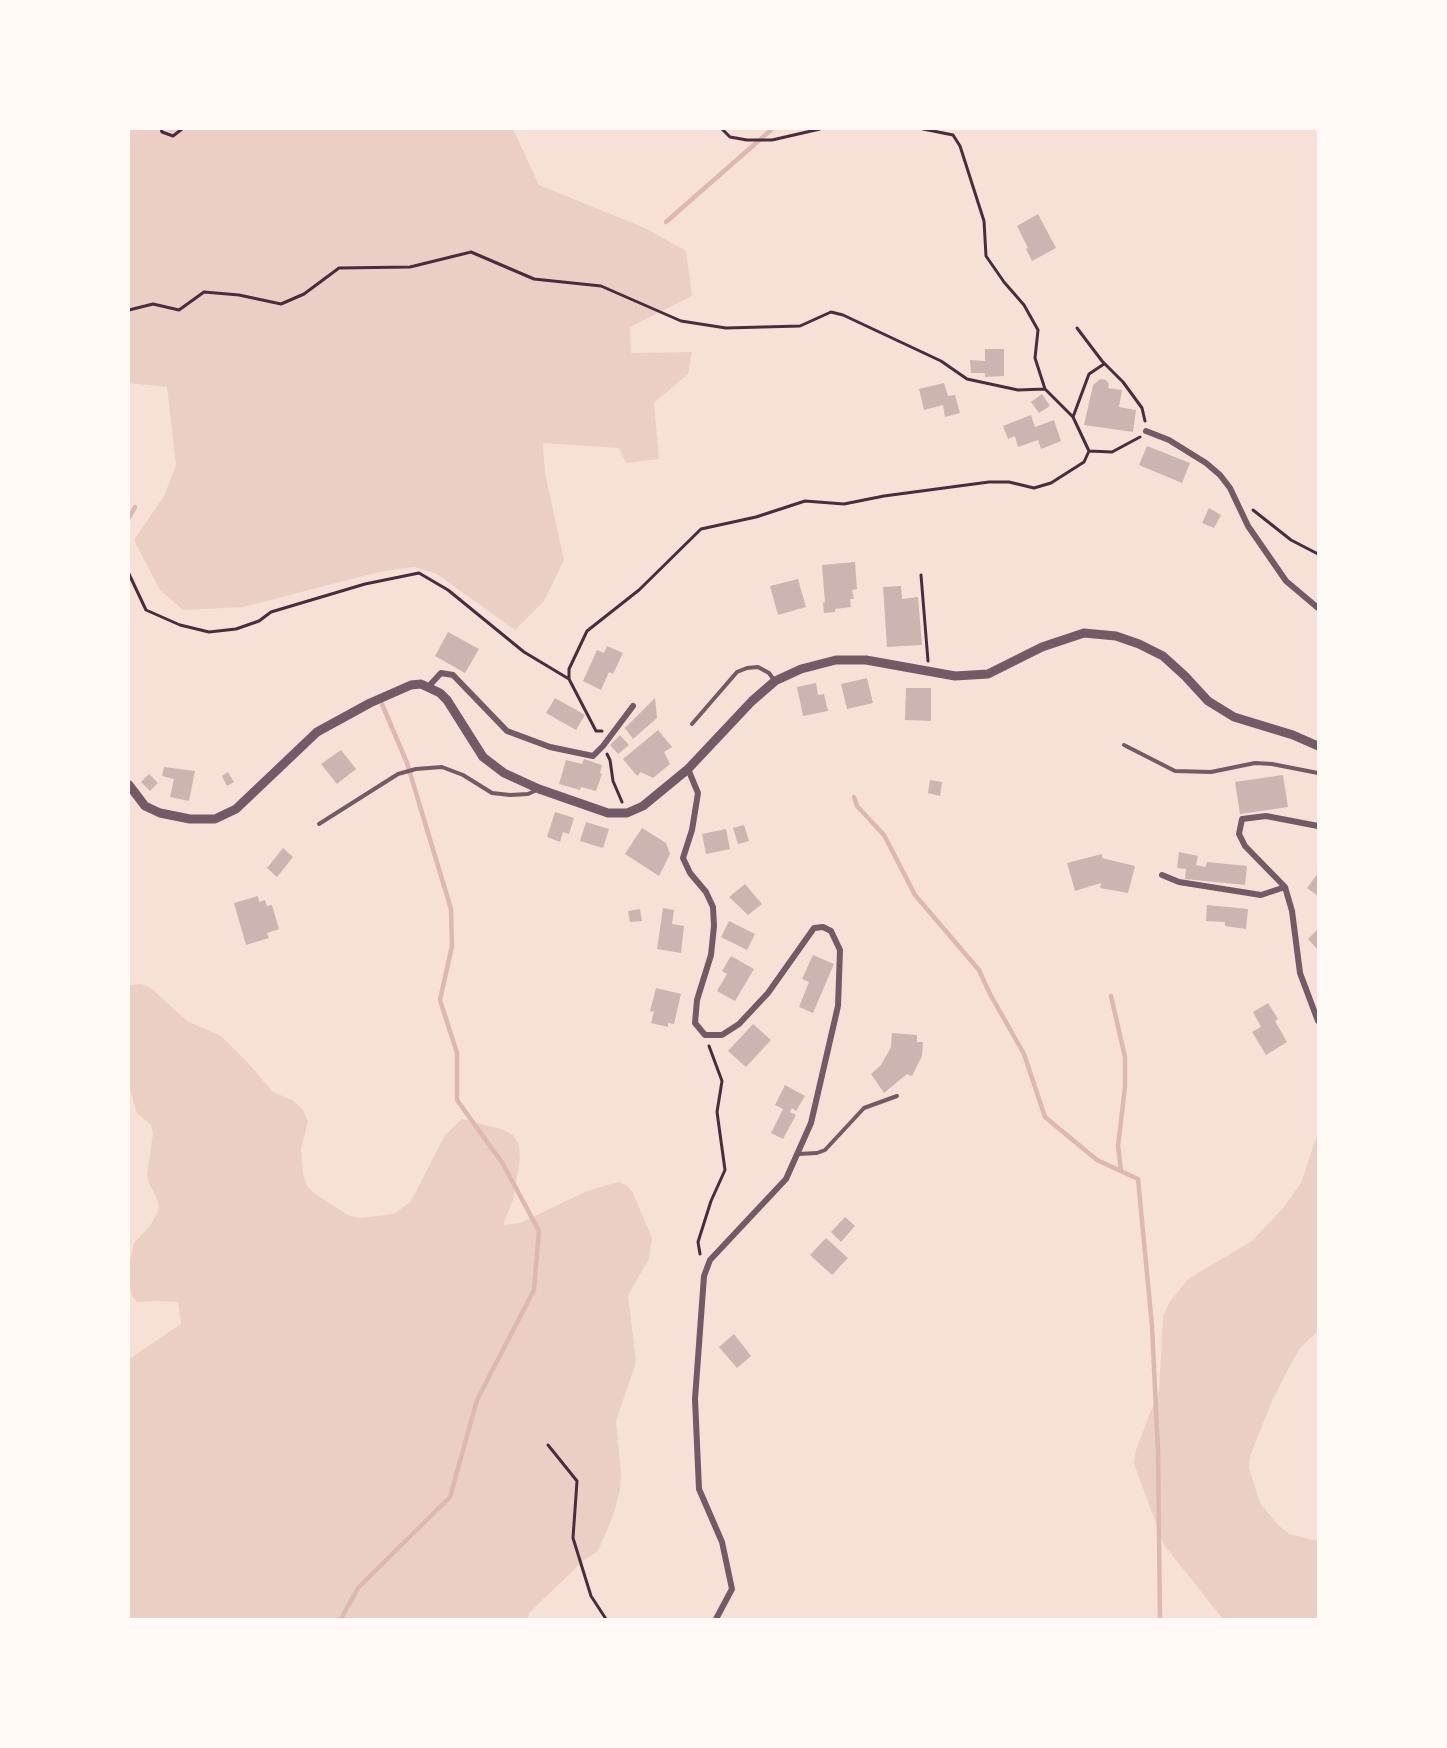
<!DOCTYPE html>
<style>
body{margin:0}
#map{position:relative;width:1447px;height:1748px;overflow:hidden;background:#f7e1d7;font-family:Spectral,serif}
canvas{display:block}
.frame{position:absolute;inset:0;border:130px solid #fffaf5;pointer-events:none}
</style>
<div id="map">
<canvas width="1447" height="1748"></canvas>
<div class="frame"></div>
</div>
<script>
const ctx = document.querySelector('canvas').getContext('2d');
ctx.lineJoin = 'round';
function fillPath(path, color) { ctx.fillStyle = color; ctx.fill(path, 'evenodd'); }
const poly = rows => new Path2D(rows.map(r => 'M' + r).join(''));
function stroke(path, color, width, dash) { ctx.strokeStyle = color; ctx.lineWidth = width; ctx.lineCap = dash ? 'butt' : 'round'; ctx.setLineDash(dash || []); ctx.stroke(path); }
fillPath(poly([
 [129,129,513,129,539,185,645,228,686,251,692,296,630,327,631,353,692,352,688,374,654,403,659,459,626,463,619,448,543,443,545,473,564,560,544,601,515,630,437,574,414,567,379,572,243,607,183,610,160,590,134,540,164,496,176,465,167,387,129,383],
 [141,984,151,988,187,1021,221,1036,248,1063,273,1092,294,1101,303,1110,308,1122,301,1149,303,1174,307,1186,315,1194,348,1215,359,1218,394,1214,411,1201,445,1135,462,1119,501,1129,513,1135,519,1145,520,1159,513,1200,503,1225,520,1223,587,1191,618,1182,626,1185,632,1191,652,1238,649,1259,628,1295,636,1362,616,1421,621,1473,620,1490,613,1516,598,1551,584,1560,529,1613,528,1619,129,1619,129,1359,181,1324,178,1302,157,1301,137,1302,132,1296,130,1287,129,1264,134,1243,150,1226,159,1209,158,1201,149,1183,147,1175,153,1133,151,1125,137,1113,129,1087,129,985],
 [1318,1132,1318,1331,1300,1348,1292,1362,1273,1399,1250,1456,1249,1468,1260,1503,1278,1525,1289,1534,1318,1541,1318,1619,1223,1619,1164,1545,1134,1464,1136,1450,1159,1390,1163,1316,1169,1303,1188,1279,1252,1241,1283,1208,1301,1183]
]), '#ebcfc5');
stroke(poly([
 [666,222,772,129],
 [129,518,135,507],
 [854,797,857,806,884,835,915,895,979,970,990,994,1024,1054,1045,1117,1097,1160,1138,1179,1152,1326,1158,1451,1160,1619],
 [1111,996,1125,1057,1125,1087,1118,1146,1121,1171],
 [341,1619,358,1588,450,1497,477,1400,534,1290,539,1231,503,1164,457,1100,457,1053,440,1000,452,946,451,909,407,763,382,704]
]), '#dcb8b0', 4.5);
fillPath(poly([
 [1038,214,1056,248,1032,261,1026,249,1028,248,1017,226],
 [985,349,1004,349,1004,376,985,377,985,373,971,373,970,360,985,361],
 [1100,379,1106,380,1109,384,1108,388,1122,390,1119,407,1136,410,1133,432,1084,425,1093,385],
 [944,383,948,396,955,395,960,413,945,417,943,405,924,410,919,389],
 [1042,394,1050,406,1039,413,1031,402],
 [1031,415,1035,427,1054,420,1061,441,1041,449,1038,440,1018,447,1015,436,1008,439,1003,426],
 [1147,446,1190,463,1182,483,1139,465],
 [1209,508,1221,515,1214,528,1202,523],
 [855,562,857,589,852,590,854,599,850,599,851,607,835,609,835,612,824,613,823,603,825,602,822,565],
 [798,579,806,607,778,615,770,586],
 [901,586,902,599,918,597,922,645,887,647,883,587],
 [448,632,479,649,465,673,435,656],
 [607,646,623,653,613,674,609,672,601,690,583,681,597,650,604,653],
 [867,678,873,703,847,709,841,684],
 [816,683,818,695,824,694,828,711,803,716,797,687],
 [906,688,931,688,931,721,905,720],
 [555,698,585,715,576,730,546,713],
 [655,698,657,718,633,739,625,728],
 [658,730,672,747,664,752,670,764,653,778,641,772,637,776,623,759],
 [620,735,629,745,618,754,610,745],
 [341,750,356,769,337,784,321,764],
 [584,759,602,765,600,773,602,774,596,791,581,787,580,790,559,784,566,760,582,764],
 [164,767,195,771,189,801,170,797,174,779,162,776],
 [228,772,234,782,227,786,222,776],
 [149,774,158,783,150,791,141,782],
 [1283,775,1288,807,1240,814,1235,782],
 [930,780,942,782,940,796,928,793],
 [555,812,574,818,569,834,563,832,560,842,547,837],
 [586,822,609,829,603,848,580,841],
 [744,825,749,841,738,844,733,828],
 [642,828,666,843,670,854,659,876,625,854],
 [726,829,730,849,706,854,702,834],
 [283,848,293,857,277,877,267,868],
 [1179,852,1198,856,1196,865,1205,867,1207,862,1247,866,1245,885,1185,879,1186,869,1177,868],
 [1102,854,1102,858,1135,866,1128,893,1100,888,1101,883,1075,891,1067,863],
 [1318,873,1318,896,1307,888],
 [745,884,762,904,748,915,729,897],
 [258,896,259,902,265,900,267,906,272,905,279,929,267,933,269,938,246,945,234,903],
 [1207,905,1248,909,1246,929,1225,926,1225,922,1206,921],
 [663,908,674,910,672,924,684,926,681,953,657,949],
 [640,909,642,921,630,922,628,911],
 [729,921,755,934,747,950,721,937],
 [1318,929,1318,950,1308,939],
 [813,955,834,964,813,1013,799,1007,809,982,802,979],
 [731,956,754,969,735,1001,717,991,727,974,722,971],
 [656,988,681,994,674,1024,668,1023,668,1027,651,1023,654,1012,650,1011],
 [1268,1003,1278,1019,1275,1021,1287,1042,1266,1055,1252,1032,1261,1027,1253,1012],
 [753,1024,771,1040,746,1067,728,1051],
 [892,1033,917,1035,917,1042,923,1042,922,1056,912,1076,907,1074,884,1093,871,1074,881,1065,891,1047],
 [785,1085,805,1096,796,1111,792,1108,790,1112,796,1115,783,1139,771,1133,783,1109,775,1105],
 [845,1217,855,1226,841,1242,831,1232],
 [826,1238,848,1258,832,1275,810,1255],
 [734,1334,751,1356,737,1368,719,1347]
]), '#ccb4b1');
stroke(poly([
 [161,129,162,132,173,136,182,129],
 [722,129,730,137,747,140,772,140,820,129],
 [923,129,953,135,960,146,984,221,986,256,1004,282,1024,305,1038,330,1035,358,1045,389,1073,417,1089,451],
 [129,310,153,304,179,310,204,292,239,295,281,304,304,294,339,268,410,267,471,252,534,279,601,286,681,321,726,328,800,326,831,312,843,315,941,361,967,379,1018,390,1045,389],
 [1077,328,1102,361,1123,382,1142,408,1145,421],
 [1073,417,1089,374,1104,364],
 [1089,451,1112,452,1140,437],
 [1253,510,1291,540,1318,554],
 [129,574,146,610,180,625,209,632,236,629,259,621,271,612,365,584,419,573,448,590,524,652,569,679],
 [921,575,928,661],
 [569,679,569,669,587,631,639,590,701,529,756,517,805,501,844,504,884,496,989,482,1009,482,1034,488,1051,483,1084,462,1089,451],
 [569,679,596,731,602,731],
 [607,754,610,760,613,781,622,802],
 [700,1254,698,1242,711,1201,725,1170,717,1112,722,1081,709,1046],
 [548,1445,577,1481,573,1538,591,1596,606,1619]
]), '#4a2c40', 3);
stroke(poly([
 [692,724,737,672,747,668,758,667,769,673,774,680],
 [1124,745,1175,771,1211,772,1255,763,1272,764,1318,773],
 [319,824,398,774,416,769,442,767,463,775,492,793,510,795,528,794,539,789],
 [798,1154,817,1153,825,1150,864,1108,897,1096]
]), '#755966', 4);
stroke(poly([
 [1146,431,1169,440,1206,463,1220,475,1230,488,1248,526,1286,581,1318,608],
 [429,686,441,673,453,675,507,731,550,747,593,756,603,746,633,706],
 [688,769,698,793,692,830,683,858,690,873,706,892,713,907,714,926,711,955,697,1000,695,1023,705,1035,722,1035,739,1024,768,993,814,928,823,927,831,931,840,950,838,1006,811,1123,786,1179,710,1260,704,1276,695,1399,699,1489,722,1542,732,1589,716,1619],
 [1318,826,1266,816,1242,819,1239,834,1245,846,1285,887,1292,911,1300,973,1318,1021],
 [1162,875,1179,882,1261,895,1285,887]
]), '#755966', 6);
stroke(poly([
 [129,785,145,806,160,813,190,819,215,819,236,809,317,732,370,703,411,685,421,684,440,693,447,700,483,757,504,773,539,789,608,813,627,813,643,806,688,769,752,701,775,681,801,669,836,660,866,660,955,676,988,674,1042,647,1084,633,1116,636,1139,644,1163,656,1185,676,1208,701,1234,717,1293,735,1318,746]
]), '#755966', 9);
</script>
